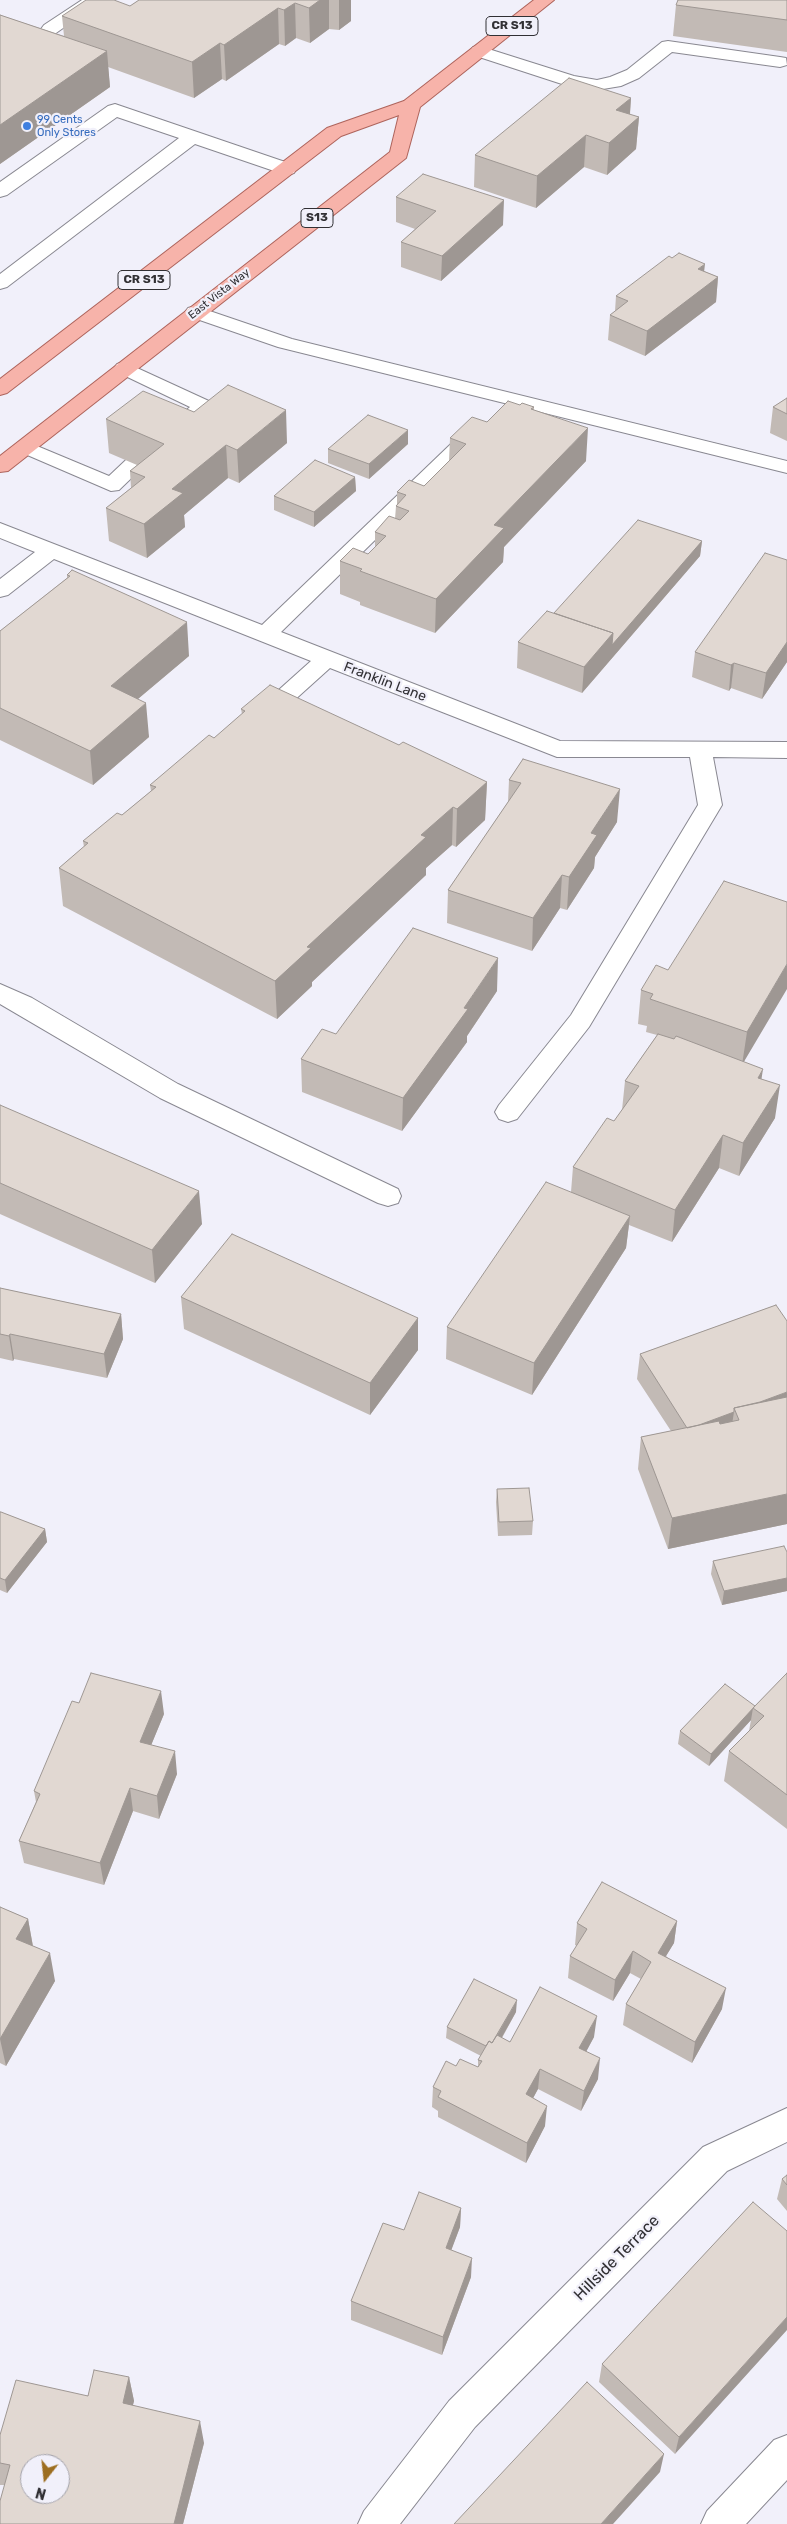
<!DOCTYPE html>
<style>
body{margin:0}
#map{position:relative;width:787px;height:2524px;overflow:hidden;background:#f1f0fa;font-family:Rubik,sans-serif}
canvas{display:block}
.north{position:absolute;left:20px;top:2454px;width:50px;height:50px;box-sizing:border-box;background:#f1f0fa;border:1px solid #a4a3ab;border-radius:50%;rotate:196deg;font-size:14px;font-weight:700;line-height:20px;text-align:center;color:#313034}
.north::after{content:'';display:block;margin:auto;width:18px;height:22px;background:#9d6e20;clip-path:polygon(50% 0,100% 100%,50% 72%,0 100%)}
</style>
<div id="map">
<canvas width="787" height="2524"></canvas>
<div class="north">N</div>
</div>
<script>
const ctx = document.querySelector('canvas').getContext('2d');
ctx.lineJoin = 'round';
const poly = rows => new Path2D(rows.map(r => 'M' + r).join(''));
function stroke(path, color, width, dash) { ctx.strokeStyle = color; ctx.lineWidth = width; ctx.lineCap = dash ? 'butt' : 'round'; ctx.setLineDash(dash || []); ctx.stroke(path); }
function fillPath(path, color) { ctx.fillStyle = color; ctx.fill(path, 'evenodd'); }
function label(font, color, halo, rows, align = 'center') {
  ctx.font = font + ' Rubik,sans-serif'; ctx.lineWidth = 4.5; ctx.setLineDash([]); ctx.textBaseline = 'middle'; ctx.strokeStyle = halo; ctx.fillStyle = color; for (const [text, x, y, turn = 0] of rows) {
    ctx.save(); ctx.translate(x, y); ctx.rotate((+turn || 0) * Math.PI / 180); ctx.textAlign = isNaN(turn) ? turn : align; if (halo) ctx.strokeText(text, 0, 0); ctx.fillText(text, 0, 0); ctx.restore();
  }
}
const minor = poly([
 [82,0,103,0,56,33,44,33,41,29,44,25,82,0],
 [668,41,780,57,786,58,787,65,780,67,672,52,639,78,621,86,597,90,565,85,473,55,470,51,473,47,479,46,574,76,597,80,610,77,627,70,662,42,668,41],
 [115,104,294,165,296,169,294,173,287,175,280,173,195,144,7,287,0,289,0,274,179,138,117,117,7,195,0,197,0,182,108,106,115,104],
 [195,306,292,339,787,461,787,473,278,347,188,316,185,312,188,308,195,306],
 [124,362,211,402,214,406,183,433,176,435,169,433,166,429,169,425,190,407,117,372,114,368,117,364,124,362],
 [461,439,468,441,472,445,468,449,281,632,560,741,787,742,787,758,713,757,722,805,589,1027,517,1119,508,1122,499,1119,495,1112,499,1105,571,1015,698,805,690,757,557,757,330,668,269,723,261,726,253,723,249,718,253,713,311,661,54,559,8,595,0,597,0,579,35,552,0,538,0,523,262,625,454,441,461,439],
 [25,441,109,476,127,459,135,458,143,459,146,464,119,490,111,491,18,451,14,447,18,443,25,441],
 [0,984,32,998,178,1084,398,1189,401,1196,398,1203,388,1206,378,1203,160,1098,0,1004,0,984],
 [787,2108,787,2142,727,2171,475,2427,400,2524,358,2524,364,2511,449,2401,703,2147,787,2108],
 [787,2435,787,2480,746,2524,701,2524,707,2511,774,2440,787,2435]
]);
const major = poly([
 [534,0,554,0,420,107,406,158,8,471,0,472,0,456,390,152,399,115,341,136,7,393,0,395,0,379,327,128,404,101,534,0]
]);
stroke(minor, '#898891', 2);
stroke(major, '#ae645c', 2);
fillPath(minor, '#fff');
fillPath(major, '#f7b3aa');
fillPath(poly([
 [139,0,351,0,351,21,339,30,329,29,310,43,296,38,285,46,279,44,226,81,222,79,194,98,108,67,110,87,0,164,0,15,64,36,62,16,130,6],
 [787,0,787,52,673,36,676,5],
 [631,98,630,115,639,117,636,149,607,175,584,167,536,208,474,187,475,155],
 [396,197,503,225,441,281,401,267,401,242,415,229,396,222],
 [704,271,718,277,716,302,645,356,608,340,610,315,615,311,616,296],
 [787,398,787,441,770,433,773,407],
 [520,405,534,407,534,410,586,461,504,547,503,562,435,633,360,605,360,602,340,594,340,561,368,554,375,547,375,532,395,519,396,506,397,505,397,492,424,486,449,461,450,438,487,422],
 [194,412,287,443,239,483,228,478,184,515,185,527,147,558,109,541,106,508,131,488,130,471,137,465,109,453,106,419],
 [408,444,369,479,328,463,328,449],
 [355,477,356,491,314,527,274,510,274,496],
 [702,541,700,556,582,693,517,668,518,642,554,613],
 [787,560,787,662,762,699,731,688,729,691,692,677,695,652],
 [67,575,189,656,138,699,149,737,93,785,0,740,0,631,67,578],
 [241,709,399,745,487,782,485,820,456,847,452,845,426,868,426,875,312,982,312,986,277,1019,63,906,59,868,84,847,83,841,122,815,151,791,150,785,214,738,242,714],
 [523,759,617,822,595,857,594,868,567,910,560,908,532,951,447,923,448,890,508,802,509,780],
 [787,902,744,1062,761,1079,775,1118,739,1176,719,1168,672,1242,629,1225,626,1248,532,1395,446,1359,447,1327,571,1192,573,1167,614,1121,622,1110,625,1081,657,1035,646,1032,647,1026,638,1024,641,990,668,970],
 [497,991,467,1036,467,1042,402,1131,302,1092,301,1059,336,1034],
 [0,1105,202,1224,155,1283,0,1214],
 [0,1288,121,1314,123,1339,107,1378,14,1359,13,1361,0,1358],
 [181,1297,418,1318,418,1350,370,1415,184,1329],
 [776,1305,787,1524,668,1549,638,1469,641,1437,671,1431,637,1379,640,1354],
 [497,1489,533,1521,532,1535,498,1536,496,1502],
 [0,1512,45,1529,47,1542,7,1593,0,1590],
 [787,1552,787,1591,722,1605,711,1574,713,1561],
 [787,1673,787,1829,724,1781,729,1751,749,1731,751,1720,709,1766,678,1744,680,1731,755,1706],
 [164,1714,151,1745,177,1774,159,1819,133,1811,104,1885,24,1863,19,1841,36,1802,34,1791],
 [0,1907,28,1919,33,1946,55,1981,6,2066,0,2063],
 [677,1921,674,1943,666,1956,722,2009,692,2063,623,2025,626,2004,641,1979,630,1973,613,2001,568,1978,570,1956,577,1946,575,1945,577,1923],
 [516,2012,502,2038,510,2042,594,2037,586,2051,598,2079,581,2111,538,2089,533,2098,545,2126,526,2163,438,2117,438,2111,432,2107,433,2087,478,2067,478,2060,481,2056,446,2038,447,2027],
 [787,2175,787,2211,777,2199,782,2179],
 [753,2202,675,2454,599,2382,602,2364],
 [461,2208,460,2227,451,2250,471,2277,442,2355,351,2320,351,2301,404,2230],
 [129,2377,134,2401,133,2405,204,2443,183,2524,0,2524,5,2485,0,2485,0,2435]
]), '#c2bab5');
fillPath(poly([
 [314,0,329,0,329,29,310,43,309,8],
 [339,0,351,0,351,21,339,30],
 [295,3,296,38,285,46,284,10],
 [278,8,279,44,226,81,224,45],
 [220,43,222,79,194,98,192,62],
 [107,51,110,87,0,164,0,125],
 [631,98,629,125,639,117,636,149,607,175,609,143,616,110],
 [586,135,584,167,536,208,537,176],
 [504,200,503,225,441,281,442,256],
 [705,264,702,289,718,277,716,302,645,356,647,331,698,269],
 [286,410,287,443,239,483,237,450],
 [588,428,586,461,504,547,503,562,435,633,436,599,494,525],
 [408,430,408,444,369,479,369,464],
 [226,445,228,478,184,515,185,527,147,558,144,524,172,489],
 [355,477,356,491,314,527,314,512],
 [702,541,700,556,582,693,584,667,613,633],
 [187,622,189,656,114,719,111,686],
 [787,642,787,662,762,699,766,673],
 [734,663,731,688,729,691,731,665],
 [146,703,149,737,93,785,90,751],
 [487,782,485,820,456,847,457,809],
 [620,789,617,822,595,857,594,868,567,910,569,877,591,833],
 [453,807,452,845,426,868,426,875,312,982,312,986,277,1019,275,981,307,947,421,835],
 [562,875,560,908,532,951,533,918],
 [498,958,497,991,467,1036,467,1042,402,1131,403,1098],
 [787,964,787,989,742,1065,747,1032],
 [763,1069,758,1102,758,1078],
 [780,1085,775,1118,739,1176,743,1143],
 [723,1135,719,1168,672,1242,675,1210],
 [199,1191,202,1224,155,1283,152,1250],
 [630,1216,626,1248,532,1395,534,1363],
 [121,1314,123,1339,107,1378,104,1354],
 [418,1318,418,1350,370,1415,370,1383],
 [10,1334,14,1359,13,1361,9,1336],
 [787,1392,787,1415,739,1420,736,1411],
 [734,1412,730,1437,688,1429],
 [787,1494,787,1524,668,1549,672,1518],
 [45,1529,47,1542,7,1593,5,1580],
 [787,1578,787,1591,722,1605,724,1591],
 [161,1691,164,1714,143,1765,140,1742],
 [753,1708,751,1720,709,1766,711,1754],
 [175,1751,177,1774,159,1819,157,1796],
 [130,1788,133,1811,104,1885,100,1863],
 [28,1919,33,1947,16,1939],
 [677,1921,674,1943,655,1974,658,1953],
 [633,1951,630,1973,613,2001,615,1980],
 [50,1953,55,1981,6,2066,0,2039],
 [726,1988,722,2009,692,2063,695,2042],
 [517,2000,516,2012,489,2060,490,2048],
 [597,2016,594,2037,577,2069,579,2048],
 [600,2058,598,2079,581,2111,584,2091],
 [540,2069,538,2089,524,2115,526,2094],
 [547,2106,545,2126,526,2163,527,2143],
 [461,2208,460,2227,445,2267,446,2248],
 [472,2258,471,2277,442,2355,443,2337],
 [787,2317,787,2330,675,2454,679,2437],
 [129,2377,134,2401,127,2426,123,2403],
 [200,2421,204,2443,183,2524,174,2524],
 [664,2454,660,2472,613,2524,601,2524]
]), '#9e9793');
const building = poly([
 [86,0,114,0,130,6,139,0,320,0,309,8,295,3,284,10,278,8,224,45,220,43,192,62,62,16,86,0],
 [678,0,787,0,787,20,676,5,678,0],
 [0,15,107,51,0,125,0,15],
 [569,78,631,98,616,110,639,117,609,143,586,135,537,176,475,155,569,78],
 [423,174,504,200,442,256,401,242,436,211,396,197,423,174],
 [679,253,705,264,698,269,718,277,647,331,610,315,628,301,616,296,669,256,672,258,679,253],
 [228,385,286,410,237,450,226,445,172,489,183,493,144,524,106,508,145,477,130,471,164,444,106,419,143,391,194,412,228,385],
 [787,398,787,414,773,407,787,398],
 [508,401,520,405,522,403,534,407,531,409,588,428,494,525,504,528,436,599,360,571,362,569,340,561,353,548,368,554,386,536,375,532,389,516,400,520,409,511,396,506,406,495,397,492,409,480,424,486,466,444,450,438,472,417,487,422,508,401],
 [368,415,408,430,369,464,328,449,368,415],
 [315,460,355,477,314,512,274,496,315,460],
 [638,520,702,541,612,645,613,633,554,613,638,520],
 [765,553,787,560,787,642,766,673,734,663,731,665,695,652,765,553],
 [72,570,187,622,111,686,146,703,90,751,0,708,0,631,70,576,67,575,72,570],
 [547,611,613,633,584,667,518,642,547,611],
 [270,685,399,745,403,742,487,782,457,809,453,807,421,835,426,837,307,947,311,948,275,981,59,868,88,843,83,841,117,813,122,815,156,787,150,785,209,735,214,738,245,711,241,709,270,685],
 [523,759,620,789,591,833,597,835,569,877,562,875,533,918,448,890,521,783,509,780,523,759],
 [724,881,787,902,787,964,747,1032,650,999,653,994,641,990,656,965,668,970,724,881],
 [413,928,498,958,464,1008,468,1009,403,1098,301,1059,322,1029,336,1034,413,928],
 [658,1034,674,1039,676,1036,763,1069,758,1078,780,1085,743,1143,723,1135,675,1210,573,1167,607,1118,614,1121,639,1086,625,1081,658,1034],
 [0,1105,199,1191,152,1250,0,1183,0,1105],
 [546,1182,630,1216,534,1363,447,1327,546,1182],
 [232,1234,418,1318,370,1383,181,1297,232,1234],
 [0,1288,121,1314,104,1354,10,1334,9,1336,0,1334,0,1288],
 [776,1305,787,1321,787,1392,760,1402,734,1408,734,1412,699,1425,687,1428,640,1354,776,1305],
 [787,1397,787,1494,672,1518,641,1437,719,1421,720,1424,739,1420,734,1408,787,1397],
 [529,1488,533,1521,499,1522,497,1489,529,1488],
 [0,1512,1,1512,45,1529,5,1580,0,1578,0,1512],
 [784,1546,787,1552,787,1578,724,1591,713,1561,784,1546],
 [91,1673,161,1691,140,1742,175,1751,157,1796,130,1788,100,1863,19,1841,40,1794,34,1791,72,1701,79,1703,91,1673],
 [787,1673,787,1795,729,1751,764,1716,753,1708,787,1673],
 [725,1684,755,1706,711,1754,680,1731,725,1684],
 [602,1882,677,1921,658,1953,726,1988,695,2042,626,2004,651,1962,633,1951,615,1980,570,1956,587,1929,577,1923,602,1882],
 [0,1907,28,1919,16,1939,50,1953,0,2039,0,1907],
 [474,1979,517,2000,492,2043,489,2041,486,2046,447,2027,474,1979],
 [540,1987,597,2016,579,2048,600,2058,584,2091,540,2069,526,2094,547,2106,527,2143,438,2097,441,2091,433,2087,446,2061,456,2066,460,2059,478,2067,482,2061,478,2060,489,2041,492,2043,497,2035,510,2042,540,1987],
 [787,2175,787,2185,782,2179,787,2175],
 [419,2192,461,2208,446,2248,472,2258,443,2337,351,2301,383,2223,404,2230,419,2192],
 [753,2202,787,2231,787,2317,679,2437,602,2364,753,2202],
 [94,2370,129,2377,123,2403,200,2421,174,2524,0,2524,0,2501,10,2465,0,2463,0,2435,16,2380,88,2396,94,2370],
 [30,2464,60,2464,60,2494,30,2494,30,2464],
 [587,2382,664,2454,601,2524,454,2524,587,2382]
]);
fillPath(building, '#e1d8d2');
stroke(building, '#9e9793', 1);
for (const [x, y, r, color] of [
 [27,126,5,"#3f7fe0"]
]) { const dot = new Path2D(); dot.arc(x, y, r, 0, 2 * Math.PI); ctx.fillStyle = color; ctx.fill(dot); stroke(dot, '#f1f0fa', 2); }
label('11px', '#366cbe', '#f1f0fa', [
 ["99 Cents",37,120],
 ["Only Stores",37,133]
], 'left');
label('11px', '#313034', '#f1f0fa', [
 ["East Vista Way",219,294,-38]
]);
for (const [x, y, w] of [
 [512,26,52],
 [317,218,32],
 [144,280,52]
]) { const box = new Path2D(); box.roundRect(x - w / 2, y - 9.5, w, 19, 4); ctx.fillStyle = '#f1f0fa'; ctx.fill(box); stroke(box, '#313034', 1); }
label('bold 12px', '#313034', null, [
 ["CR S13",512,26],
 ["S13",317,218],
 ["CR S13",144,280]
]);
label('14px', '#313034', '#f1f0fa', [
 ["Franklin Lane",385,682,21]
]);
label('16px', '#313034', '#f1f0fa', [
 ["Hillside Terrace",617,2258,-45]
]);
</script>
